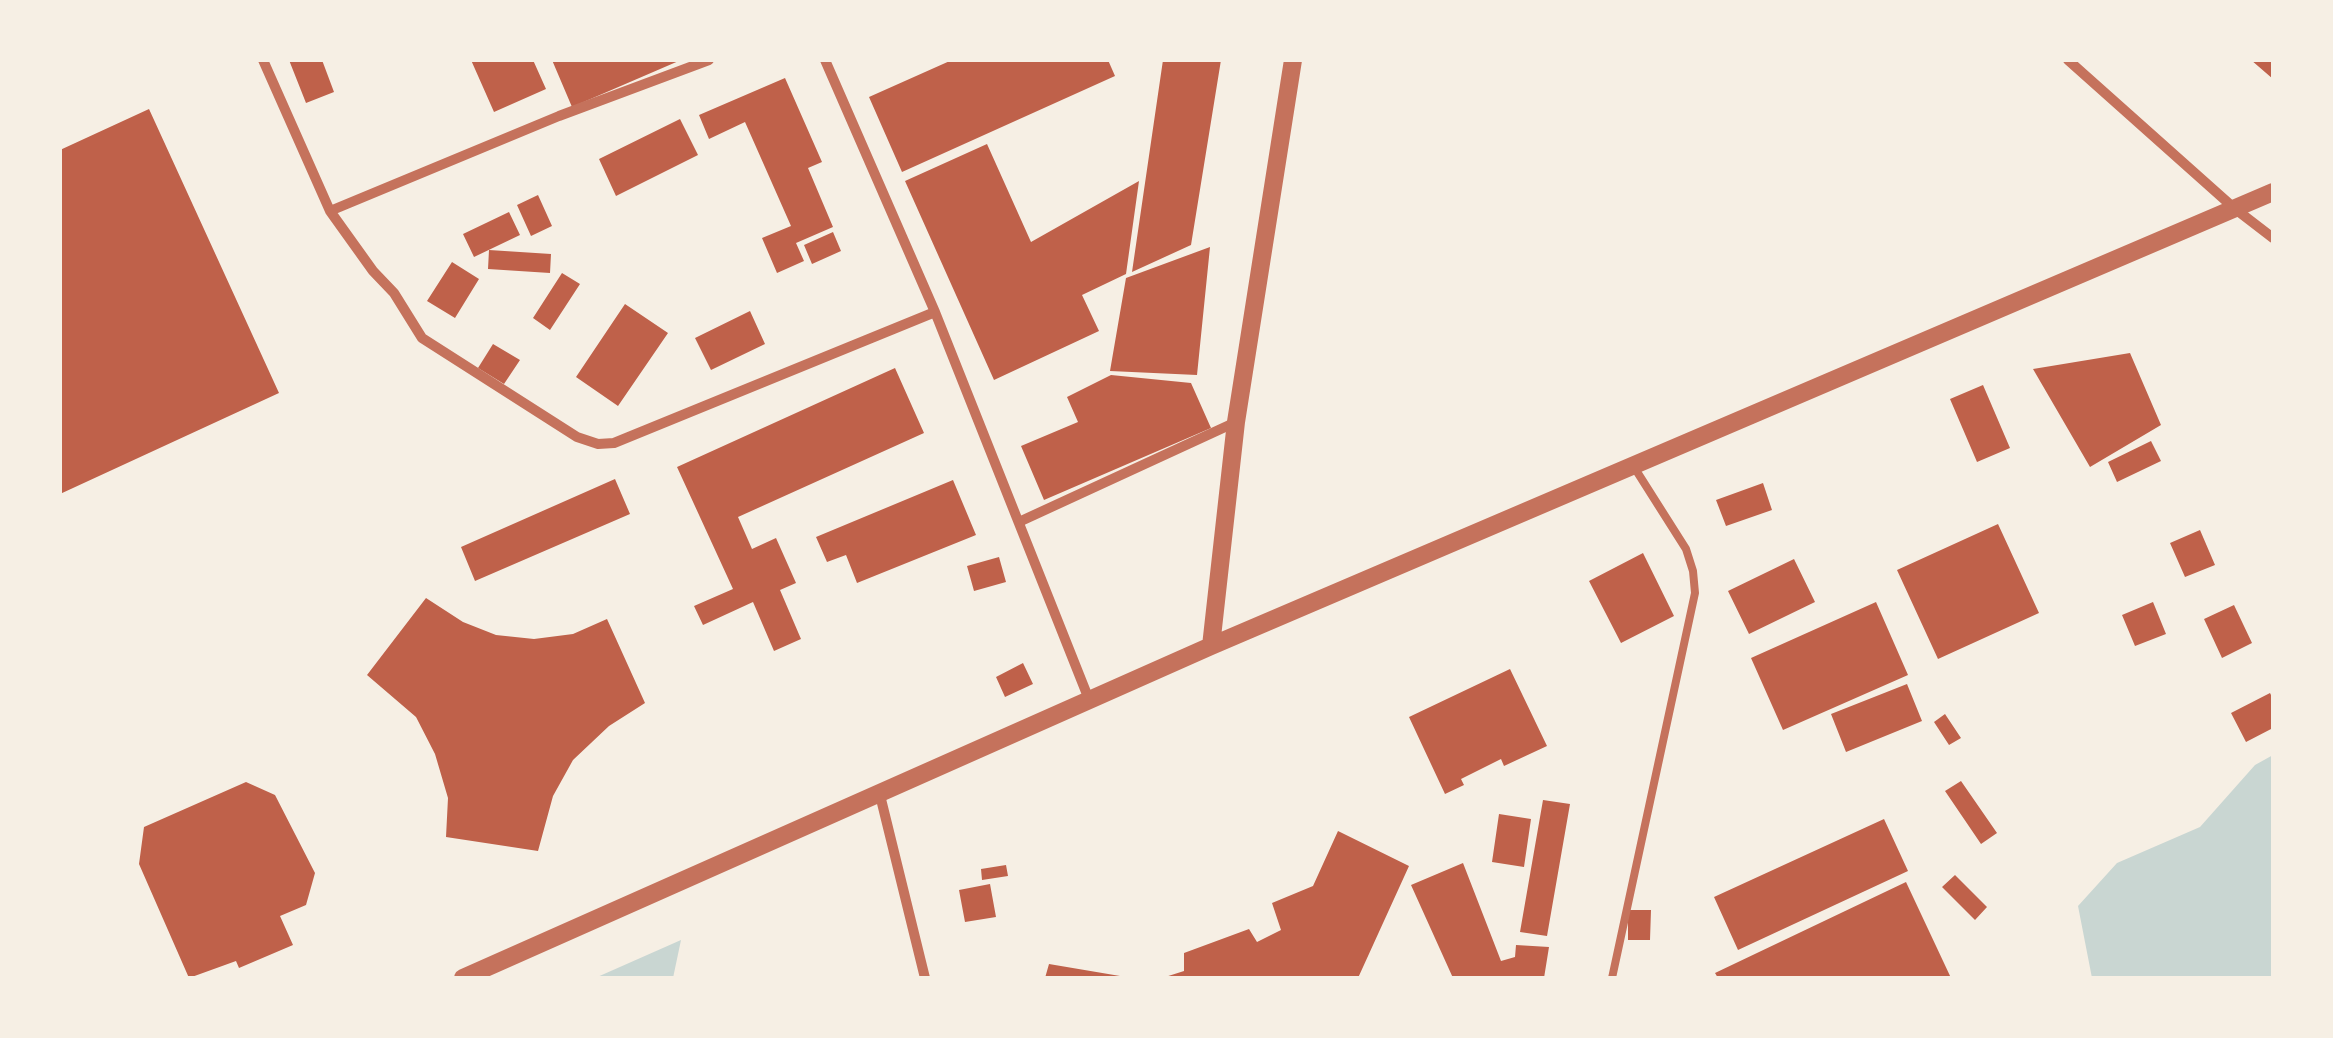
<!DOCTYPE html>
<style>
body{margin:0}
#map{position:relative;width:2333px;height:1038px;overflow:hidden;background:#f6efe4;font-family:"DM Sans",sans-serif}
canvas{display:block}
.frame{position:absolute;inset:0;border:62px solid #f6efe4;pointer-events:none}
</style>
<div id="map">
<canvas width="2333" height="1038"></canvas>
<div class="frame"></div>
</div>
<script>
const ctx = document.querySelector('canvas').getContext('2d');
ctx.lineJoin = 'round';
function fillPath(path, color) { ctx.fillStyle = color; ctx.fill(path, 'evenodd'); }
const poly = rows => new Path2D(rows.map(r => 'M' + r).join(''));
function stroke(path, color, width, dash) { ctx.strokeStyle = color; ctx.lineWidth = width; ctx.lineCap = dash ? 'butt' : 'round'; ctx.setLineDash(dash || []); ctx.stroke(path); }
fillPath(poly([
 [2273,755,2273,978,2092,978,2078,906,2117,863,2200,827,2255,765],
 [681,940,673,978,595,978]
]), '#c9d6d2');
fillPath(poly([
 [289,60,322,60,334,92,306,103],
 [471,60,533,60,546,89,494,112],
 [552,60,681,60,572,107],
 [952,60,1108,60,1115,76,902,172,869,97],
 [1163,60,1221,60,1191,245,1132,272],
 [2251,60,2273,60,2273,79],
 [785,78,822,162,808,168,833,227,796,243,804,261,777,273,762,238,791,226,745,122,709,139,699,115],
 [149,109,279,393,60,494,60,150],
 [680,119,698,155,616,196,599,159],
 [987,144,1031,242,1139,181,1126,274,1082,295,1099,331,994,380,905,181],
 [538,195,552,226,531,236,517,205],
 [509,212,520,235,474,257,463,234],
 [833,232,841,251,812,264,804,245],
 [1210,247,1197,375,1110,371,1126,278],
 [489,250,551,254,550,273,488,269],
 [452,262,479,279,455,318,427,301],
 [562,273,580,284,550,330,533,318],
 [625,304,668,333,618,406,576,377],
 [750,311,765,344,711,370,695,338],
 [493,344,520,360,504,384,478,368],
 [2130,353,2161,425,2090,467,2033,369],
 [895,368,924,433,738,517,752,549,776,538,796,583,780,590,801,639,774,651,753,602,703,625,694,606,733,589,677,467],
 [1111,375,1191,383,1211,428,1044,500,1021,446,1078,422,1067,397],
 [1983,385,2010,448,1977,462,1950,399],
 [2151,441,2161,461,2117,482,2108,462],
 [615,479,630,514,475,581,461,547],
 [953,480,976,535,857,583,846,555,827,562,816,537],
 [1763,483,1772,510,1726,526,1716,500],
 [1998,524,2039,613,1938,659,1897,570],
 [2200,530,2215,565,2185,577,2170,543],
 [1643,553,1674,616,1621,643,1589,581],
 [999,557,1006,582,974,591,967,566],
 [1794,559,1815,602,1749,634,1728,591],
 [426,598,463,622,496,635,534,639,573,634,607,619,645,703,609,726,573,760,553,796,538,851,446,837,448,798,435,754,416,717,367,675],
 [1876,602,1908,675,1783,730,1751,658],
 [2153,602,2166,634,2135,646,2122,615],
 [2234,605,2252,643,2222,658,2204,619],
 [1023,663,1033,684,1005,697,996,677],
 [1510,669,1547,746,1504,766,1501,759,1461,779,1464,785,1445,794,1409,717],
 [1907,684,1922,721,1846,752,1831,714],
 [2270,693,2273,699,2273,728,2246,742,2231,713],
 [1945,714,1961,738,1949,745,1934,722],
 [1961,781,1997,833,1981,844,1945,791],
 [246,782,275,795,315,873,306,905,280,916,293,945,239,968,236,961,189,978,139,864,144,827],
 [1543,800,1570,804,1547,936,1520,932],
 [1499,814,1531,819,1524,867,1492,862],
 [1884,819,1908,871,1738,950,1714,897],
 [1338,831,1409,866,1358,978,1162,978,1184,971,1184,953,1249,929,1257,942,1281,930,1272,903,1313,886],
 [1463,863,1501,961,1515,957,1516,945,1549,947,1544,978,1453,978,1411,885],
 [1006,865,1008,876,982,880,981,869],
 [1955,875,1987,907,1975,920,1942,887],
 [1906,882,1951,978,1718,978,1715,973],
 [990,884,996,917,965,922,959,890],
 [1628,910,1651,910,1650,940,1628,940],
 [1049,964,1120,976,1120,978,1045,978]
]), '#bf614a');
stroke(poly([
 [1612,978,1695,593,1693,571,1686,549,1634,467]
]), '#c5725c', 8);
stroke(poly([
 [263,60,330,211,373,271,394,293,422,338,577,437,598,444,614,443,935,312],
 [825,60,935,312,1090,702],
 [2068,60,2234,208,2273,238],
 [330,211,559,116,709,60],
 [1021,521,1236,422],
 [879,791,925,978]
]), '#c5725c', 10);
stroke(poly([
 [1211,646,1236,422,1293,60],
 [463,978,1211,646,2273,192]
]), '#c5725c', 18);
</script>
